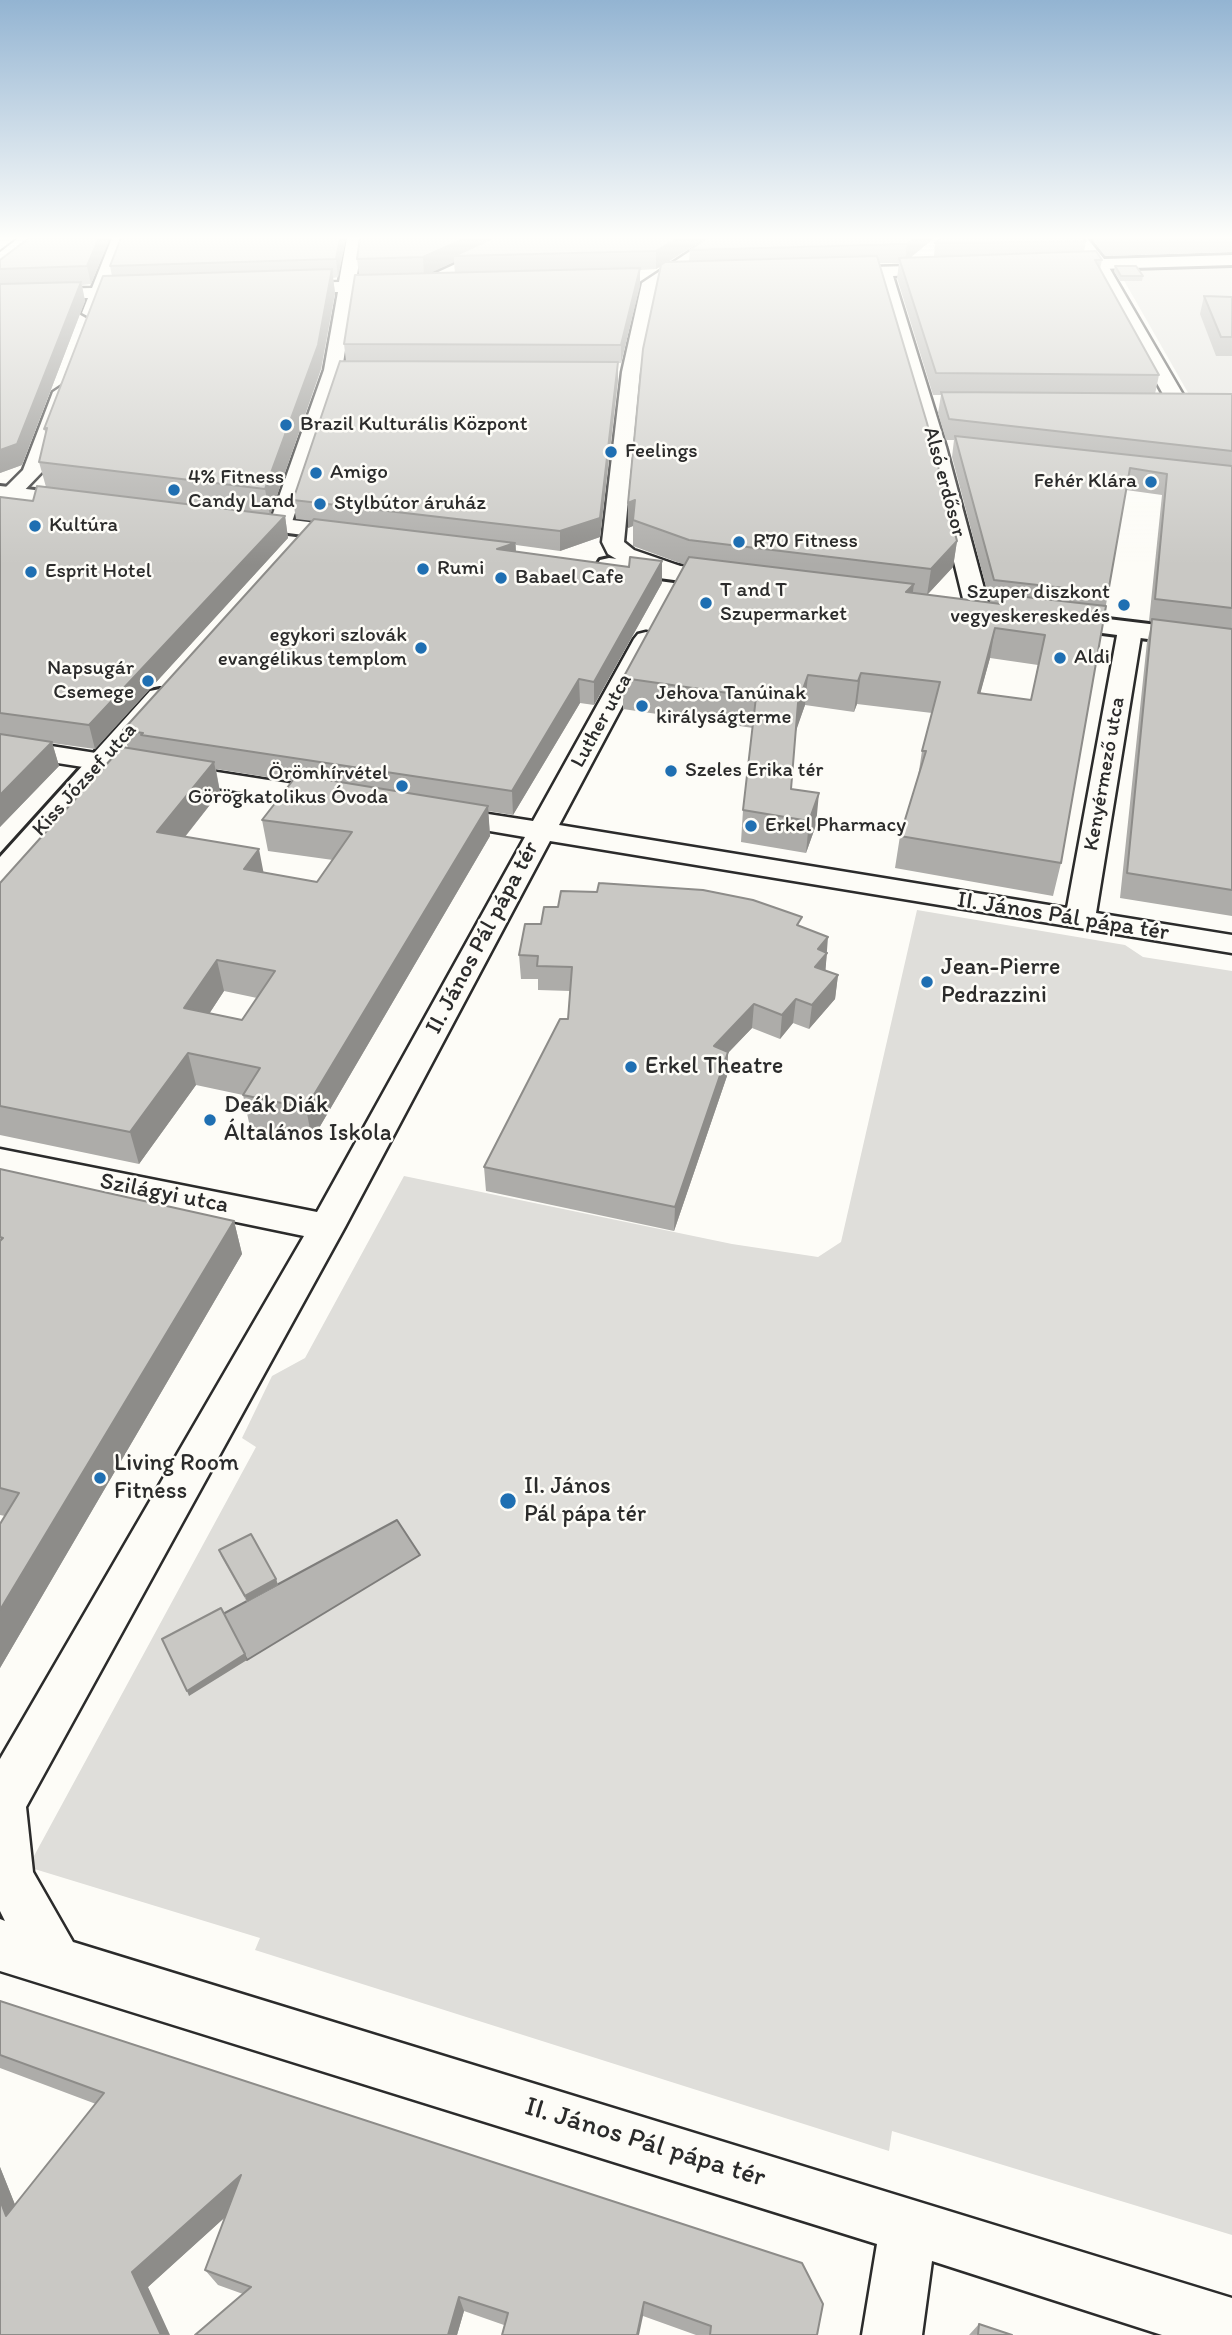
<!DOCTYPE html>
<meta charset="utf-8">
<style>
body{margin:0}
canvas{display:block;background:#fdfcf7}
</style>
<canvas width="1232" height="2335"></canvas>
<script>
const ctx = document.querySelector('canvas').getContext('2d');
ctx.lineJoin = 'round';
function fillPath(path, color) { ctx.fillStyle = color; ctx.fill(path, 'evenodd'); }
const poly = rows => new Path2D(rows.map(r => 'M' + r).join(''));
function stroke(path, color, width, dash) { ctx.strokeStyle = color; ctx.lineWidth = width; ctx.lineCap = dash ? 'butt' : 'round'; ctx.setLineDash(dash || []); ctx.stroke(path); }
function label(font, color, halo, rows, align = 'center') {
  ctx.font = font + ' Itim,sans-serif'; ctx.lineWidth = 5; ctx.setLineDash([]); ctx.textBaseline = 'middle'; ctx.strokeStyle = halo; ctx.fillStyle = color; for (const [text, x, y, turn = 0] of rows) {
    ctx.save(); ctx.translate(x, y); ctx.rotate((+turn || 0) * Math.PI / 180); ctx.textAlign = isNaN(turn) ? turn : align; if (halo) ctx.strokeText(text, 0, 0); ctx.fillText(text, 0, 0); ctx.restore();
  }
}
fillPath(poly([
 [1232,266,1232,398,1191,398,1118,270],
 [917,910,1125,945,1143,957,1232,971,1232,2235,892,2131,889,2151,255,1950,260,1938,28,1867,256,1447,242,1438,272,1376,305,1358,404,1176,732,1244,818,1257,841,1242]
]), '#dfdeda');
const water = poly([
 [397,1520,420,1555,247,1660,223,1614,397,1520]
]);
fillPath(water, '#b5b4b1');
stroke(water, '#7e7d7b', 2);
const pedestrian = poly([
 [512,238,528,238,420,288,410,285,512,238]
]);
const minor = poly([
 [112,238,128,238,109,288,145,287,151,288,151,296,105,298,97,317,91,318,82,313,88,298,0,300,0,290,92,288,112,238],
 [347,238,363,238,356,281,400,280,408,285,400,290,354,291,342,370,291,525,280,531,269,525,324,370,338,292,288,293,280,288,288,283,339,282,347,238],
 [710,238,729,238,658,285,640,372,624,542,634,550,686,568,689,573,678,580,618,560,608,554,602,542,622,372,642,283,710,238],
 [1099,259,1107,264,1189,405,1186,409,1179,411,1169,405,1094,269,1058,271,1050,266,1058,261,1099,259],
 [946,265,952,267,952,273,893,276,946,447,990,611,986,616,978,618,970,616,966,611,926,447,877,277,834,278,826,273,834,268,946,265],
 [62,386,71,392,42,472,17,498,3,498,0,493,23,470,53,392,62,386],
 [1130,623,1138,625,1142,630,1096,913,1232,935,1232,953,550,841,345,1227,26,1807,33,1872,73,1942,1232,2298,1232,2335,1162,2335,932,2261,922,2335,862,2335,877,2244,0,1971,0,1919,5,1921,0,1911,0,1759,304,1236,0,1173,0,1149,317,1212,525,837,443,823,433,821,429,815,433,809,443,807,533,821,634,639,638,634,646,632,654,634,658,639,559,825,1067,908,1118,630,1122,625,1130,623],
 [0,738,332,790,342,792,346,798,342,804,332,806,0,754,0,738]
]);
const tertiary = poly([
 [1070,238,1087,238,1104,259,1232,255,1232,265,1099,269,1093,268,1070,238],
 [160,689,170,691,174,697,170,703,11,883,0,886,0,857,150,691,160,689]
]);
const primary = poly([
 [0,486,87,496,95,498,99,503,95,508,87,510,0,500,0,486],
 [234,513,358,528,366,530,370,535,366,540,358,542,226,525,222,520,226,515,234,513],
 [609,558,733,572,742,575,746,580,742,585,733,588,600,570,597,565,600,560,609,558],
 [1050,612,1232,634,1232,650,1041,625,1037,620,1041,615,1050,612]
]);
stroke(pedestrian, '#2b2b2b', 6);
stroke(minor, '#2b2b2b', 5);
stroke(tertiary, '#2b2b2b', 6);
stroke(primary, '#2b2b2b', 6);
fillPath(pedestrian, '#fdfcf7');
fillPath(minor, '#fdfcf7');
fillPath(tertiary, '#fdfcf7');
fillPath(primary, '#fdfcf7');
stroke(poly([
 [0,251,17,238]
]), '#2b2b2b', 2);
fillPath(poly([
 [29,238,110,238,91,284,82,285,85,301,22,465,0,473,0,269],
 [121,238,346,238,338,277,333,278,335,293,321,369,270,514,285,516,288,538,95,749,52,743,59,766,0,827,0,497,33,501,46,487,39,462,46,434,44,429,112,276,110,266],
 [360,238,706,238,668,262,689,262,690,250,707,238,934,238,911,257,934,257,935,243,1086,241,1084,252,1102,260,1100,269,1159,375,1155,394,1232,394,1232,916,1120,898,1147,642,1152,622,1149,621,1162,495,1126,490,1061,863,1053,896,895,868,900,836,918,777,922,751,932,713,857,704,854,712,805,705,795,732,791,789,816,825,806,853,741,842,743,810,753,728,623,709,623,678,685,565,633,546,633,526,628,528,628,503,660,267,656,269,640,270,640,285,621,363,618,363,618,380,600,537,560,551,516,545,516,552,629,567,662,561,662,583,594,705,580,703,513,815,488,811,490,836,312,1140,250,1127,243,1095,196,1085,139,1164,0,1135,0,883,128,748,123,730,313,521,296,519,293,500,346,361,344,344,359,275,357,259],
 [454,262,455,273,429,273],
 [879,263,899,263,897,278,933,395,941,395,938,413,946,440,954,440,952,457,990,602,927,595,953,567,957,541],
 [990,658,1038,665,1031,700,980,693],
 [216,769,292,781,262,820,268,851,333,860,317,882,264,873,185,837,220,792],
 [224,991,257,998,242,1020,209,1014],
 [1091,238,1232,238,1232,252,1105,256],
 [1115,266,1143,276,1142,281,1120,281,1114,271],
 [1204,296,1232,297,1232,356,1216,356,1200,314],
 [801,927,827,953,825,971,838,975,835,999,809,1029,793,1023,780,1039,752,1028,728,1053,727,1076,674,1231,486,1191,484,1167,568,1019,570,991,538,990,538,979,521,979,519,955],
 [0,1169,234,1221,242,1254,0,1668,0,1524,5,1516,0,1515],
 [219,1550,276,1579,278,1585,247,1602,221,1556],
 [0,2001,817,2335,696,2335,643,2316,504,2325,464,2311,457,2335,195,2335,243,2294,218,2285,205,2270,225,2217,148,2287,0,2335,0,2167,15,2205,96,2104,0,2068],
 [979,2324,1012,2335,969,2335]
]), '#adaca9');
fillPath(poly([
 [99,238,110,238,91,284,87,266],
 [340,238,346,238,338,277,336,259],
 [466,238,506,238,454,256,454,262,424,276,423,257],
 [678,238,706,238,656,269,656,251],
 [915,238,934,238,905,262,907,244],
 [640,268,640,285,621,363,621,345],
 [332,269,335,293,321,369,270,516,265,489],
 [81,282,85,301,22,465,0,473,0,450],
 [618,362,618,380,600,537,560,551,560,531],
 [635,500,633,526,628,528,628,503],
 [285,516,288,538,95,749,89,725],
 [957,541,953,567,927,595,931,569],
 [515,543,517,566,497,549],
 [662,561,662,583,594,705,594,682],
 [914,584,910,613,906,592],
 [995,628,990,658,972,724,978,693],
 [861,673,857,704,854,712,858,681],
 [808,675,805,705,795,734,798,703],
 [579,679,580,703,513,815,512,791],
 [52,742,59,766,0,827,0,795],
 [214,762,220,792,164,863,157,832],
 [819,793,816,825,806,853,809,821],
 [488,806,490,836,312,1140,306,1108],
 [259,849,265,880,244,869],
 [828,937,825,977,812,991,818,949],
 [217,960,224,991,192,1040,184,1008],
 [838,975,835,999,809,1029,812,1005],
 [796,999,793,1023,780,1039,782,1015],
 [754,1004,752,1028,728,1053,727,1076,674,1231,675,1207,714,1046],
 [188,1053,196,1085,139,1164,130,1132],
 [234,1221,242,1254,0,1668,0,1610],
 [276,1579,278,1585,247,1602,245,1596],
 [245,1654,247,1660,189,1696,187,1691],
 [0,2167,26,2232,6,2216,0,2200],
 [241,2175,253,2192,148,2287,170,2335,161,2335,132,2272],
 [459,2297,464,2311,457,2335,448,2335],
 [644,2302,643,2316,639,2335,637,2335]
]), '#8d8c89');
const building = poly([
 [29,238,99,238,87,266,0,269,0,260,29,238],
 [121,238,340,238,336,259,110,266,121,238],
 [360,238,466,238,423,257,357,259,360,238],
 [493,238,678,238,656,251,454,256,493,238],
 [707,238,915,238,907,244,690,250,707,238],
 [941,238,1084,238,1086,241,935,243,941,238],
 [1096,251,1102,260,1095,260,1159,375,936,373,899,258,1096,251],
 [877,256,927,423,957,541,931,569,689,540,633,520,635,500,628,503,643,349,661,265,665,262,877,256],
 [1115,266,1136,266,1143,276,1121,276,1115,266],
 [640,268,621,345,344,344,355,275,640,268],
 [332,269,318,345,265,489,39,462,47,428,44,429,103,276,332,269],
 [81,282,17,444,0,450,0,284,81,282],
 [1204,296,1232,297,1232,337,1221,337,1204,296],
 [340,361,618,362,600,518,560,531,293,500,340,361],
 [941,392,1232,394,1232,451,949,419,941,392],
 [955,436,1232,466,1232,608,1155,599,1167,474,1130,468,1108,593,994,580,955,436],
 [37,486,285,516,89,725,0,713,0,497,33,501,37,486],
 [314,519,515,543,497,549,629,567,630,557,662,561,594,682,579,679,512,791,141,735,143,733,123,730,314,519],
 [689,557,914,584,906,592,1001,604,999,594,1106,606,1061,863,900,836,926,751,922,751,940,682,861,673,858,681,808,675,798,703,791,789,819,793,809,821,743,810,756,697,623,678,689,557],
 [995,628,1045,635,1031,700,978,693,995,628],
 [1152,619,1232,629,1232,890,1127,873,1152,619],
 [0,734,52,742,0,795,0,734],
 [122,747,214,762,157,832,259,849,244,869,317,882,352,832,262,820,297,775,488,806,306,1108,243,1095,260,1068,188,1053,130,1132,0,1106,0,883,122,747],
 [217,960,275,971,242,1020,184,1008,217,960],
 [599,883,703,890,753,900,802,917,797,925,828,937,818,949,827,953,815,967,838,975,812,1005,796,999,782,1015,754,1004,714,1046,728,1052,675,1207,484,1167,560,1019,568,1019,572,967,537,966,538,956,519,955,525,924,541,924,544,907,558,907,561,891,597,892,599,883],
 [0,1169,234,1221,0,1610,0,1524,19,1493,0,1488,0,1241,3,1238,0,1237,0,1169],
 [251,1534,276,1579,245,1596,219,1550,251,1534],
 [221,1608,245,1654,187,1691,162,1639,221,1608],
 [0,2001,802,2263,823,2304,817,2335,710,2335,711,2326,644,2302,637,2335,502,2335,508,2313,459,2297,448,2335,195,2335,251,2287,205,2270,241,2175,132,2272,161,2335,0,2335,0,2200,6,2216,104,2093,0,2055,0,2001],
 [979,2324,1012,2335,978,2335,979,2324]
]);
fillPath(building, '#c9c8c4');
stroke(building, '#8d8c89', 2);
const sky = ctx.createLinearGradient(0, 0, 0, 565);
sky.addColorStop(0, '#93b4d2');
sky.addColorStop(0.42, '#fefefb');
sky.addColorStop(1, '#fefefb00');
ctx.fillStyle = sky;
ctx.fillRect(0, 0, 1232, 565);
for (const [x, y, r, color] of [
 [286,425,7,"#1f6fb2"],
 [611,452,7,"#1f6fb2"],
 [316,473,7,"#1f6fb2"],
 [1151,482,7,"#1f6fb2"],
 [174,490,7,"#1f6fb2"],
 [320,504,7,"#1f6fb2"],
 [35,526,7,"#1f6fb2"],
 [739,542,7,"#1f6fb2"],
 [423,569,7,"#1f6fb2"],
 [31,572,7,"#1f6fb2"],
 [501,578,7,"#1f6fb2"],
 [706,603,7,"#1f6fb2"],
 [1124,605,7,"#1f6fb2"],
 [421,648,7,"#1f6fb2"],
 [1060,658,7,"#1f6fb2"],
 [148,681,7,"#1f6fb2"],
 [642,706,7,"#1f6fb2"],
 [671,771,7,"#1f6fb2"],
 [402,786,7,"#1f6fb2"],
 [751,826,7,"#1f6fb2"],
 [927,982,7,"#1f6fb2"],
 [631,1067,7,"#1f6fb2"],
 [210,1120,7,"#1f6fb2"],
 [100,1478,7,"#1f6fb2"],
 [508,1501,9,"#1f6fb2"]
]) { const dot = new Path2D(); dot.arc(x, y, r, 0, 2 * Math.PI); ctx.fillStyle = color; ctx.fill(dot); stroke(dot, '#fdfcf7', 2.5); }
label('21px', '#2b2b2b', '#fdfcf7', [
 ["Brazil Kulturális Központ",300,425],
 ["Feelings",625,452],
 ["Amigo",330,473],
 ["4% Fitness",188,478],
 ["Candy Land",188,502],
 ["Fehér Klára",1137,482,"right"],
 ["Stylbútor áruház",334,504],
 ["Kultúra",49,526],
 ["R70 Fitness",753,542],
 ["Rumi",437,569],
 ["Esprit Hotel",45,572],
 ["Babael Cafe",515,578],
 ["T and T",720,591],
 ["Szupermarket",720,615],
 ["Szuper diszkont",1110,593,"right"],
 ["vegyeskereskedés",1110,617,"right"],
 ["egykori szlovák",407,636,"right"],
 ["evangélikus templom",407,660,"right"],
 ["Aldi",1074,658],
 ["Napsugár",134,669,"right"],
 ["Csemege",134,693,"right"],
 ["Jehova Tanúinak",656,694],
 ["királyságterme",656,718],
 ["Szeles Erika tér",685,771],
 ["Örömhírvétel",388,774,"right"],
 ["Görögkatolikus Óvoda",388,798,"right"],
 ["Erkel Pharmacy",765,826]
], 'left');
label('21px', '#2b2b2b', '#fdfcf7', [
 ["Alsó erdősor",944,482,75],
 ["Luther utca",602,721,-61],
 ["Kenyérmező utca",1105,774,-80],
 ["Kiss József utca",85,780,-48]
]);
label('24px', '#2b2b2b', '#fdfcf7', [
 ["II. János Pál pápa tér",1063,917,9],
 ["II. János Pál pápa tér",483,938,-62],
 ["Szilágyi utca",164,1194,11]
]);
label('24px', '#2b2b2b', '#fdfcf7', [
 ["Jean-Pierre",941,968],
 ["Pedrazzini",941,996],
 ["Erkel Theatre",645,1067],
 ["Deák Diák",224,1106],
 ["Általános Iskola",224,1134],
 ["Living Room",114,1464],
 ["Fitness",114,1492],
 ["II. János",524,1487],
 ["Pál pápa tér",524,1515]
], 'left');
label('28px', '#2b2b2b', '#fdfcf7', [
 ["II. János Pál pápa tér",645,2143,17]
]);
</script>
